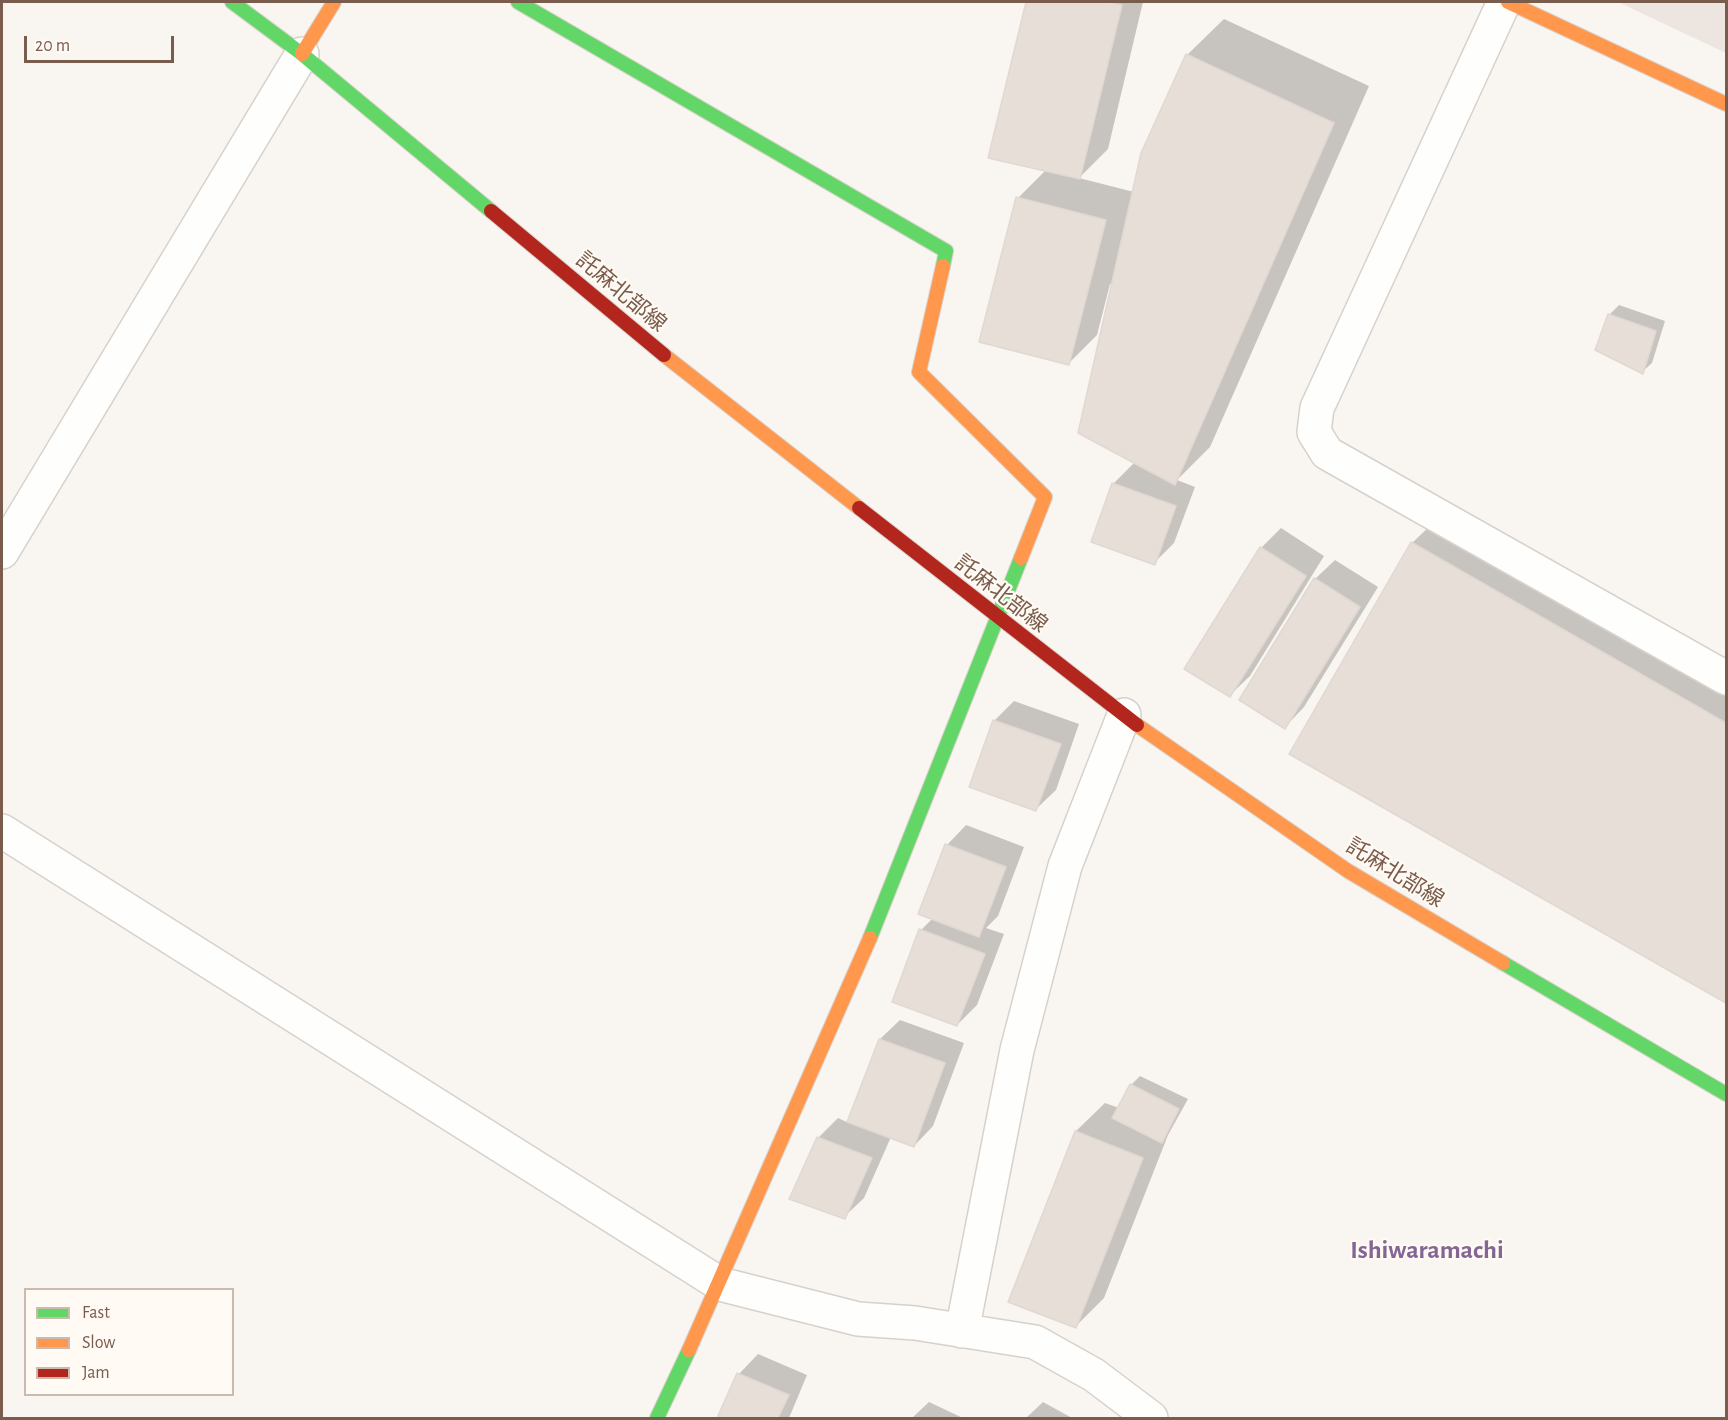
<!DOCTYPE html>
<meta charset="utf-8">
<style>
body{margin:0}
#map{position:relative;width:1728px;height:1420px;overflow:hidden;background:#f9f5f0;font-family:"Alegreya Sans",sans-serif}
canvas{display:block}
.frame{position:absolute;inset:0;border:3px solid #7a5c4d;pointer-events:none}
.legend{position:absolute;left:24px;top:1288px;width:210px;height:108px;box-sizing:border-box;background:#fffaf3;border:2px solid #cabbb1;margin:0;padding:8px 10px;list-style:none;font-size:18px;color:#7a5c4d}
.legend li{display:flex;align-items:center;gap:12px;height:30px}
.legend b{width:30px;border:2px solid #cabbb1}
.scale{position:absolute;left:24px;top:36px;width:150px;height:27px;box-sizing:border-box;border:3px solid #7a5c4d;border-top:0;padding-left:8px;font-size:18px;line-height:21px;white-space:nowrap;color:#7a5c4d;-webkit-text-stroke:4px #fffaf3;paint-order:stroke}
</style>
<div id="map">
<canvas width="1728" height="1420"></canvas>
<div class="frame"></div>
<ul class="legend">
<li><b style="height:8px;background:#63d668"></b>Fast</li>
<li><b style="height:8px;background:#ff974d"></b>Slow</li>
<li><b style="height:8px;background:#b3261e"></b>Jam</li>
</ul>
<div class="scale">20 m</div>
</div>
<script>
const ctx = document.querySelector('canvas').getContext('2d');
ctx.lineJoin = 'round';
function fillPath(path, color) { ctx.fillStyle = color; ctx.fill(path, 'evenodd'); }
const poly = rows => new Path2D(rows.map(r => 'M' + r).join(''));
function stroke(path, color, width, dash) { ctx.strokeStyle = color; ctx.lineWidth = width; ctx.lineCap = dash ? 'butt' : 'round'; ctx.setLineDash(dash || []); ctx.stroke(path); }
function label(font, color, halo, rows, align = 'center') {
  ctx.font = font + ' "Alegreya Sans","Noto Sans JP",sans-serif'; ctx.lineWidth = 4.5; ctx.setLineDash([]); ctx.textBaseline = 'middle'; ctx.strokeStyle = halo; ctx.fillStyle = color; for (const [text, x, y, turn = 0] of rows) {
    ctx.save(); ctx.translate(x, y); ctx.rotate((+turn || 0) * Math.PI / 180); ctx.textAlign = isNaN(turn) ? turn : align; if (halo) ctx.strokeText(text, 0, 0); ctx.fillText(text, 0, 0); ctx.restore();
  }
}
fillPath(poly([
 [1618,2,1726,2,1726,53]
]), '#ede5e0');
fillPath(poly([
 [1028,2,1143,2,1108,149,1079,178,1134,192,1187,55,1224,19,1369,86,1210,447,1177,480,1195,487,1174,543,1154,563,1113,484,1135,462,1113,284,1110,284,1097,335,1068,364,1018,198,1046,170,990,157],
 [1619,305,1665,321,1652,363,1642,372,1609,315],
 [1432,524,1726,692,1725,1001,1412,543],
 [1281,528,1324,556,1250,676,1230,695,1261,548],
 [1335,560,1378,587,1304,707,1285,727,1315,579],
 [1014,701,1079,724,1056,790,1036,809,994,721],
 [966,825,1024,847,998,916,986,928,1004,934,977,1005,957,1025,921,930,933,918,947,845],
 [900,1020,964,1043,933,1126,914,1146,891,1137,864,1198,844,1217,818,1138,838,1118,849,1123,880,1039],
 [1140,1076,1188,1099,1168,1135,1104,1298,1076,1326,1010,1301,1076,1131,1105,1103,1119,1108,1131,1085],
 [758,1354,807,1375,789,1418,719,1418,739,1374],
 [929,1402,963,1418,912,1418],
 [1043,1402,1072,1418,1026,1418]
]), '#0003');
const building = poly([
 [1026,2,1108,2,1122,5,1080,179,988,158,1026,2],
 [1186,54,1334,123,1175,485,1078,433,1141,153,1186,54],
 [1016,197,1106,220,1069,365,979,342,1016,197],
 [1608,314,1656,331,1643,374,1595,350,1608,314],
 [1112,483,1176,506,1155,565,1091,542,1112,483],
 [1411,542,1726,723,1726,1003,1289,754,1411,542],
 [1260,547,1306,576,1230,697,1184,669,1260,547],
 [1314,578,1360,607,1285,729,1239,700,1314,578],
 [993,720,1061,744,1036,811,969,787,993,720],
 [945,844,1006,867,979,937,918,914,945,844],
 [919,929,985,954,957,1026,892,1002,919,929],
 [879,1039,945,1063,914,1147,847,1122,879,1039],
 [1130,1084,1179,1109,1162,1143,1112,1118,1130,1084],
 [1075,1131,1143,1158,1076,1328,1008,1302,1075,1131],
 [817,1137,872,1158,845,1219,789,1199,817,1137],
 [737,1373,789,1395,778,1418,717,1418,737,1373]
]);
fillPath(building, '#e6ded7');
stroke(building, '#e2d8d2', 1.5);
const street = poly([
 [1504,2,1317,408,1314,432,1327,453,1726,678],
 [2,552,302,54],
 [2,831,720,1284,858,1319,915,1323,1035,1342,1094,1375,1151,1418],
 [962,1331,1017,1050,1065,866,1124,715]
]);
const fast = poly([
 [232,2,302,54,491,211],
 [518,2,946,251,943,266],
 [870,938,1021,558],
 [1503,963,1726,1094],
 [657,1418,689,1350]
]);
const slow = poly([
 [1508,2,1726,104],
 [302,54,334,2],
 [943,266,919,372,1045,497,1021,558],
 [664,355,859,508],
 [1137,725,1348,871,1503,963],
 [689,1350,870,938]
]);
const jam = poly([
 [491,211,664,355],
 [859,508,1137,725]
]);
stroke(street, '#d7d1cb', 36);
stroke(fast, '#d9d2cb', 16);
stroke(slow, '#d9d2cb', 16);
stroke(jam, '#d9d2cb', 16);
stroke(street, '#fefefd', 33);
stroke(fast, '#63d668', 14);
stroke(slow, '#ff974d', 14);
stroke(jam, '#b3261e', 14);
label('22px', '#7a5c4d', '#fffaf3', [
 ["託麻北部線",621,292,40],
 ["託麻北部線",1001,594,38],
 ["託麻北部線",1395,873,32]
]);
label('bold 26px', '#846695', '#fffaf3', [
 ["Ishiwaramachi",1427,1250]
]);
</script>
